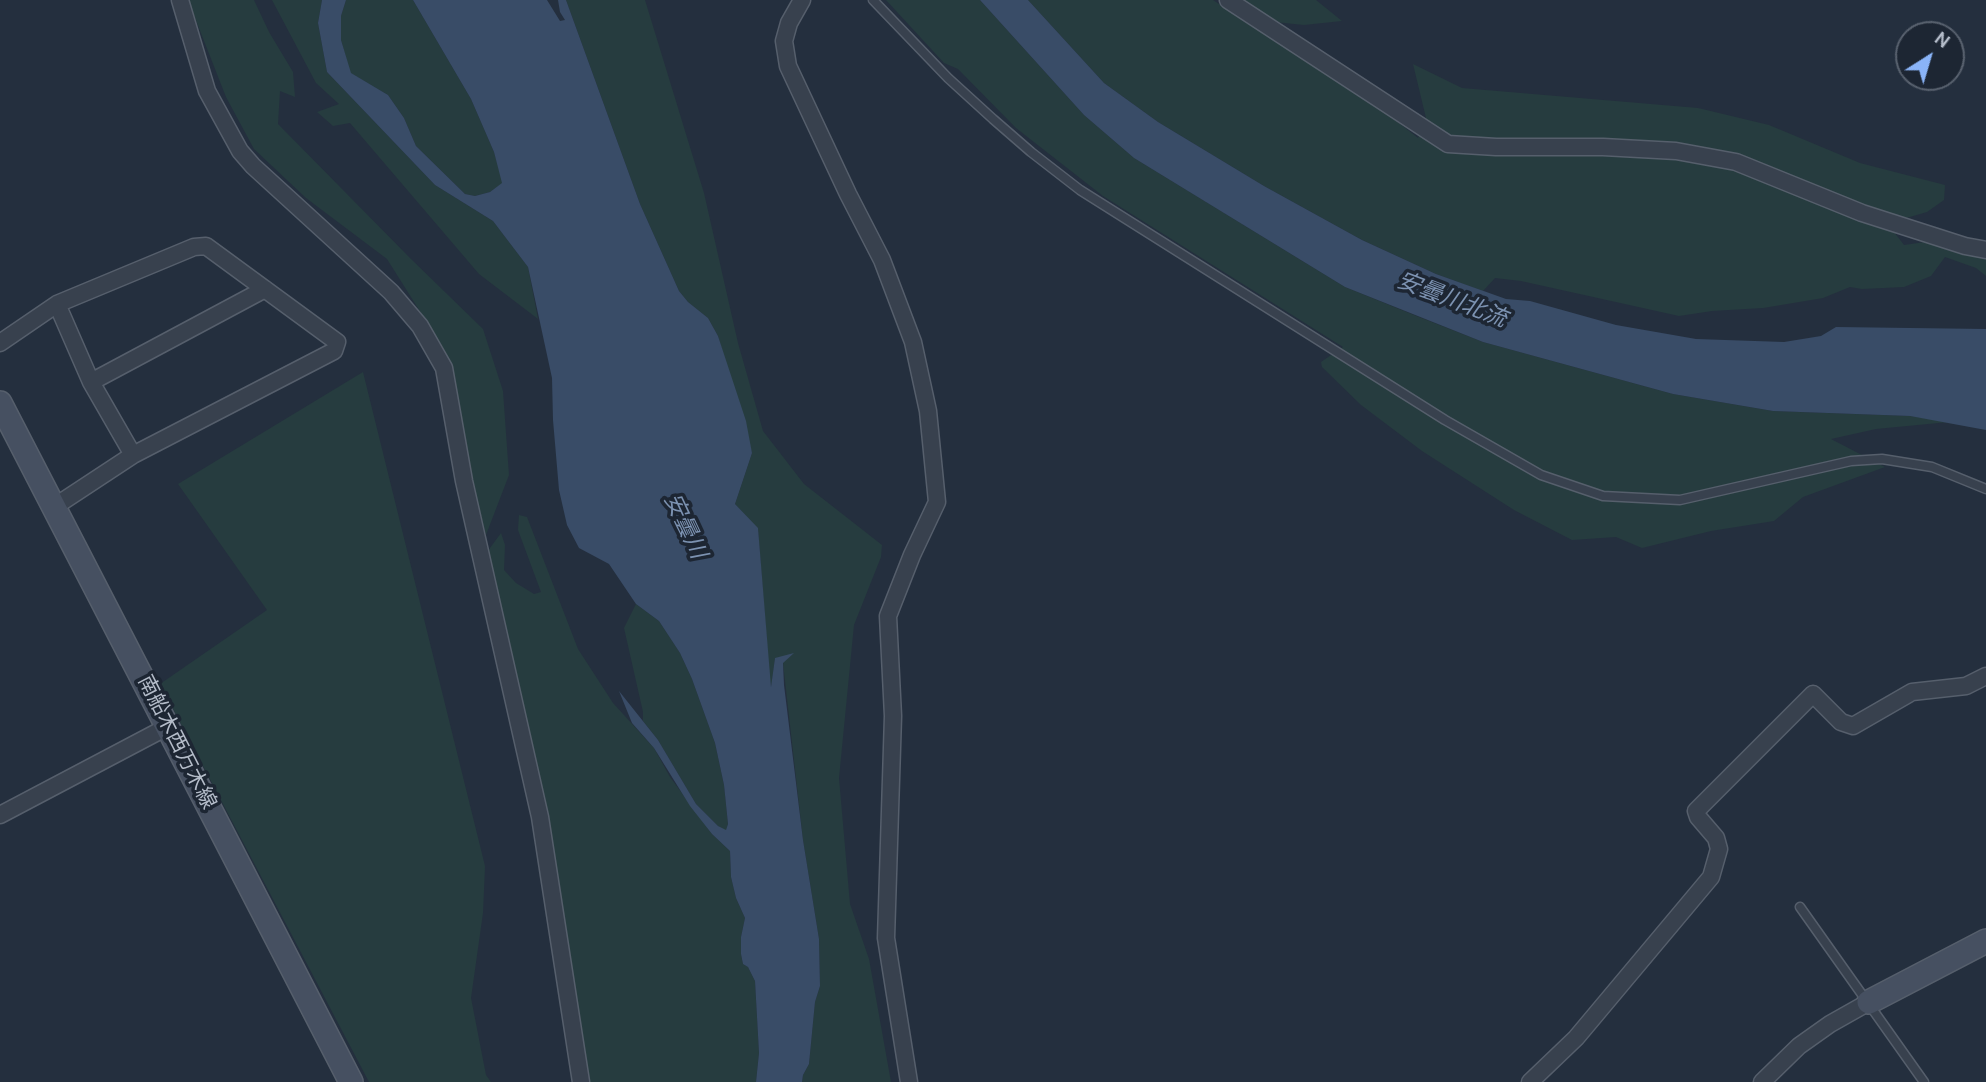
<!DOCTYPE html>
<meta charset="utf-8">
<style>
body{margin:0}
#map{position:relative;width:1986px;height:1082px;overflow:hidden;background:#242f3e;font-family:Overpass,sans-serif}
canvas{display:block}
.north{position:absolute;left:1895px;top:21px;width:70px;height:70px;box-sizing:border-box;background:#1d2633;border:2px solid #59626f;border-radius:50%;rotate:37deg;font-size:19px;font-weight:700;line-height:28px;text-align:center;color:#b4bcc9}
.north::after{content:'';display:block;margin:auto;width:24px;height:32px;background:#8ab4f8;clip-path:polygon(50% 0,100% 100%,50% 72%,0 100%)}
</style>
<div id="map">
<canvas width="1986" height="1082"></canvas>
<div class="north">N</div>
</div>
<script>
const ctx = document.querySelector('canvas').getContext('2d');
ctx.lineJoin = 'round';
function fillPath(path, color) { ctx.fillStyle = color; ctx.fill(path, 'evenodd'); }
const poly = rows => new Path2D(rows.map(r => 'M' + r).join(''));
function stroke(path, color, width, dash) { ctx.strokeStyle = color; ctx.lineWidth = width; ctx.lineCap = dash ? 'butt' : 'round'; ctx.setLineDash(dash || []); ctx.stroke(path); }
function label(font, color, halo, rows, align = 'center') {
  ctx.font = font + ' Overpass,"Noto Sans JP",sans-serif'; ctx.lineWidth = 7; ctx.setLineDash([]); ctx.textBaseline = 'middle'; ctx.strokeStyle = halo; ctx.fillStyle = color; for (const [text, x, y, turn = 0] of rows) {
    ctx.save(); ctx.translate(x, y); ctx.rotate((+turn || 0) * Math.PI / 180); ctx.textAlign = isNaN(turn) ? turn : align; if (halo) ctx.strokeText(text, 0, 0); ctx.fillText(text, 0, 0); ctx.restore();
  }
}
fillPath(poly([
 [188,0,254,0,269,32,293,72,295,97,280,91,278,124,410,258,483,329,503,391,509,475,486,535,433,332,387,259,306,198,254,149,226,97],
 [272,0,322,0,318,23,327,72,435,185,493,221,528,267,538,319,479,274,350,123,333,126,317,112,339,104,316,83],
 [346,0,413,0,471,99,494,152,503,183,490,192,475,196,465,194,416,146,404,118,388,95,350,73,341,40,341,16],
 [566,0,645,0,704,193,738,343,763,431,804,484,882,545,881,557,854,625,839,778,850,904,869,959,891,1082,802,1082,803,1075,809,1064,815,1002,820,986,819,939,803,840,783,663,775,658,771,689,769,672,758,529,735,504,752,453,718,336,708,318,688,302,679,291,640,204],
 [886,0,980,0,1084,115,1134,158,1345,287,1414,315,1483,342,1673,394,1773,411,1910,416,1949,422,1876,429,1831,439,1885,467,1803,497,1774,521,1711,531,1642,548,1616,537,1572,540,1514,510,1422,451,1361,405,1322,367,1321,362,1343,347,1103,196,1016,128,958,69,944,63],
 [1028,0,1213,0,1399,123,1418,138,1426,118,1413,64,1462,88,1698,108,1769,125,1860,163,1945,185,1944,200,1927,212,1903,219,1894,232,1904,245,1932,241,1986,257,1986,276,1976,268,1945,257,1931,276,1904,287,1862,289,1850,287,1823,298,1763,308,1712,311,1679,316,1521,281,1495,278,1483,291,1436,274,1362,240,1264,186,1158,122,1104,83],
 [1235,0,1316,0,1342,21,1304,25,1265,21],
 [363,372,485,866,483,913,471,998,486,1075,491,1082,369,1082,160,684,267,610,178,484],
 [519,515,527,517,578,649,613,703,654,748,670,777,712,834,730,851,731,877,736,898,745,918,741,937,741,954,743,964,748,967,755,981,759,1053,756,1082,584,1082,536,821,478,578,490,548,501,533,505,545,504,570,516,583,534,594,541,592,518,530],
 [636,604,659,621,680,653,692,679,715,743,724,785,728,824,726,831,718,826,696,804,658,740,643,721,643,712,624,628]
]), '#263c3f');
fillPath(poly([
 [322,0,346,0,341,16,341,40,351,73,388,95,404,118,416,146,465,194,475,196,490,192,502,183,494,152,471,99,413,0,547,0,560,21,565,20,560,12,558,0,566,0,640,204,679,291,688,302,708,318,718,336,746,421,752,453,735,504,758,528,771,687,775,658,794,653,783,663,784,685,803,840,819,939,820,986,815,1002,809,1064,803,1075,802,1082,756,1082,759,1053,755,981,748,967,743,964,741,954,741,937,745,918,736,898,731,877,730,851,712,834,690,806,654,748,632,723,619,691,658,740,696,804,718,826,726,830,728,824,724,785,715,743,692,679,680,653,659,621,636,604,609,564,579,548,567,525,559,490,553,420,552,378,528,267,493,221,435,185,327,72,318,23],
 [980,0,1028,0,1104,83,1158,122,1264,186,1362,240,1436,274,1506,299,1530,301,1616,325,1696,339,1784,342,1821,336,1836,327,1986,329,1986,430,1910,416,1773,411,1673,394,1483,342,1345,287,1134,158,1084,115]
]), '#394c67');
const service = poly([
 [873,0,948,78,993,119,1031,152,1080,190,1445,420,1541,475,1603,496,1680,500,1851,461,1882,459,1932,467,1986,489],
 [1800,907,1924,1082]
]);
const minor = poly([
 [180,0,207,91,240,151,253,166,391,292,420,326,444,368,464,481,540,817,581,1082],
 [802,0,789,23,784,41,788,66,848,194,882,260,913,342,928,411,937,502,912,555,888,616,893,716,886,938,909,1082],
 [1228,0,1448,144,1496,147,1603,147,1676,151,1736,162,1862,213,1965,246,1986,250],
 [57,304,91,382,133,455],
 [0,343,57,304,194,247,206,246,337,342,334,351,133,455,54,507],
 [91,382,265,289],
 [0,815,167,727],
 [1530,1082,1576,1038,1711,877,1719,849,1716,838,1698,817,1696,811,1813,694,1841,722,1853,726,1912,692,1966,686,1986,676],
 [1762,1082,1799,1046,1830,1024,1869,1002]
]);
const secondary = poly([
 [0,403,351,1082],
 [1869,1002,1986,941]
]);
stroke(service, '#565f6c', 11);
stroke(minor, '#565f6c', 19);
stroke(secondary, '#565f6c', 26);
stroke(service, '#38414e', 8);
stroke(minor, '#38414e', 16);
stroke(secondary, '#465061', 23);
label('21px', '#b4bcc9', '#1d2633', [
 ["南船木西万木線",175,743,63]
]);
label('italic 23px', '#7c92b1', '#1d2633', [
 ["安曇川北流",1451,302,21],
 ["安曇川",683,527,65]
]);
</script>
